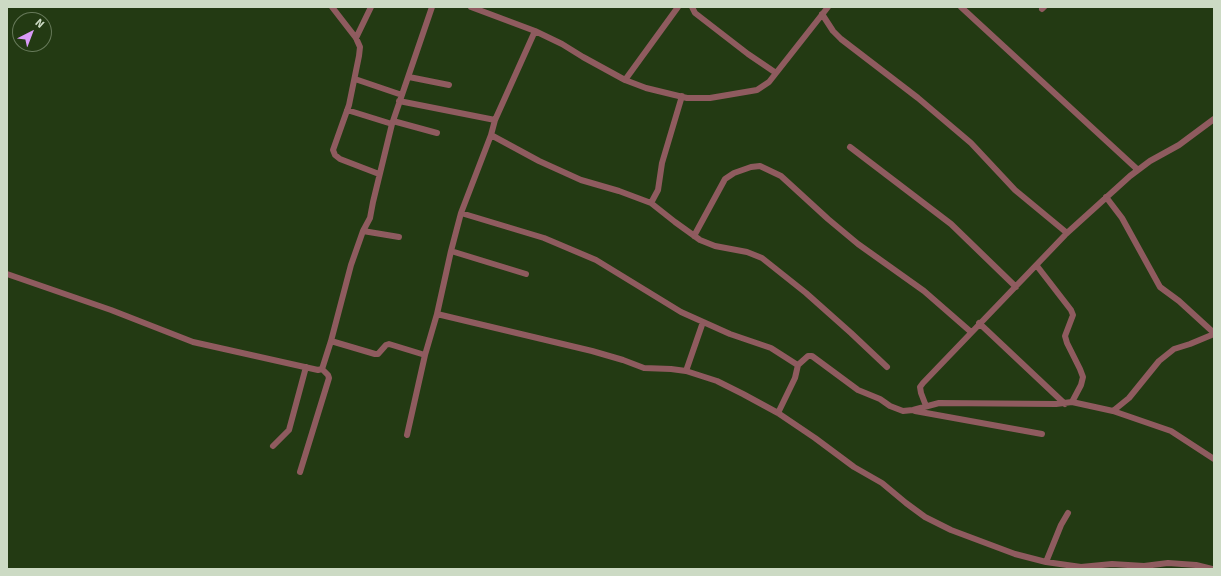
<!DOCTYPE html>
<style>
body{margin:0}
#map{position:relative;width:1221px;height:576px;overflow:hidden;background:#233a13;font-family:Signika,sans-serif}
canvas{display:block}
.frame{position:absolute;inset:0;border:8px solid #ccdac4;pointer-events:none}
.north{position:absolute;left:12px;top:12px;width:40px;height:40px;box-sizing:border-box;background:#233a13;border:1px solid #677a5a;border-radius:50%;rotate:42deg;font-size:11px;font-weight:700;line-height:16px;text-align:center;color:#ccdac4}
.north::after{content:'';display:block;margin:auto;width:14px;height:18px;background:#d99af7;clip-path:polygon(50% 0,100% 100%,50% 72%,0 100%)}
</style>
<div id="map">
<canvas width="1221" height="576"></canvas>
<div class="frame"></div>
<div class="north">N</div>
</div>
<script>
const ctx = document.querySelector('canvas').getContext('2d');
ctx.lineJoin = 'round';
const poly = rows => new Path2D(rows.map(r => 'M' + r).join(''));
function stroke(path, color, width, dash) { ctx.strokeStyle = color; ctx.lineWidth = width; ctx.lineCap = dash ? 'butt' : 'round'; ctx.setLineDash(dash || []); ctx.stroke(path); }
stroke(poly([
 [332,7,356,38,360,47,359,56,349,105,333,150,335,155,340,159,379,174],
 [471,7,535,31,562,44,583,57,625,80,646,88,687,98,710,98,757,90,769,82,828,7],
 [692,7,695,13,748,54,776,73],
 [961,7,1138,170],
 [1042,9,1044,7],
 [822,14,833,31,841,39,918,98,971,143,1015,190,1067,233],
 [356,38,371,7],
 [409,77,449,85],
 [355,79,402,95],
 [625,80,678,7],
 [399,101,495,120],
 [393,121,437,133],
 [392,124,432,7],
 [491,135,539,161,581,180,619,191,651,203,675,222,700,240,715,246,747,252,762,258,806,293,851,333,887,367],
 [850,147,951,224,1016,287],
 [1106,197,1122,218,1160,287,1179,301,1214,333],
 [651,203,658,190,662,163,682,96],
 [461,213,544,238,596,260,681,312,730,334,771,348,796,364,798,365,808,356,812,356,858,390,880,399,890,406,903,411,913,410,939,403,1056,404,1072,402,1113,411,1129,398,1159,361,1174,349,1190,344,1214,334],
 [363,231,399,237],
 [694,236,725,179,734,173,751,167,760,166,781,176,828,219,858,244,924,291,971,332],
 [451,251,526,274],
 [1037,266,1071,310,1073,315,1065,336,1067,343,1080,369,1083,377,1081,385,1072,402],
 [7,274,111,310,193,342,318,370,322,369,323,366,331,341,375,354,378,354,386,345,389,344,425,355,437,314,592,351,623,360,644,368,671,369,686,371,717,381,743,394,778,413,815,438,854,467,882,483,906,503,925,517,951,530,1015,554,1046,562,1081,567,1112,564,1144,566,1168,563,1196,565,1212,569],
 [437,314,451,251,461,213,491,135,495,120,535,31],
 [979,323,1065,404],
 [331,341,351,265,363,231,370,218,373,202,392,124,347,110],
 [686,371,703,322],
 [926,406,921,393,920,387,923,383,1067,233,1130,176,1150,161,1179,145,1214,119],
 [915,411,1042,434],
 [1113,411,1171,431,1214,459],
 [778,413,795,378,798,365],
 [407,435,425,355],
 [273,446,289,430,306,367],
 [300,472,329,378,328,375,322,369],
 [1046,562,1061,525,1068,513]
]), '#8f5b5f', 6);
</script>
